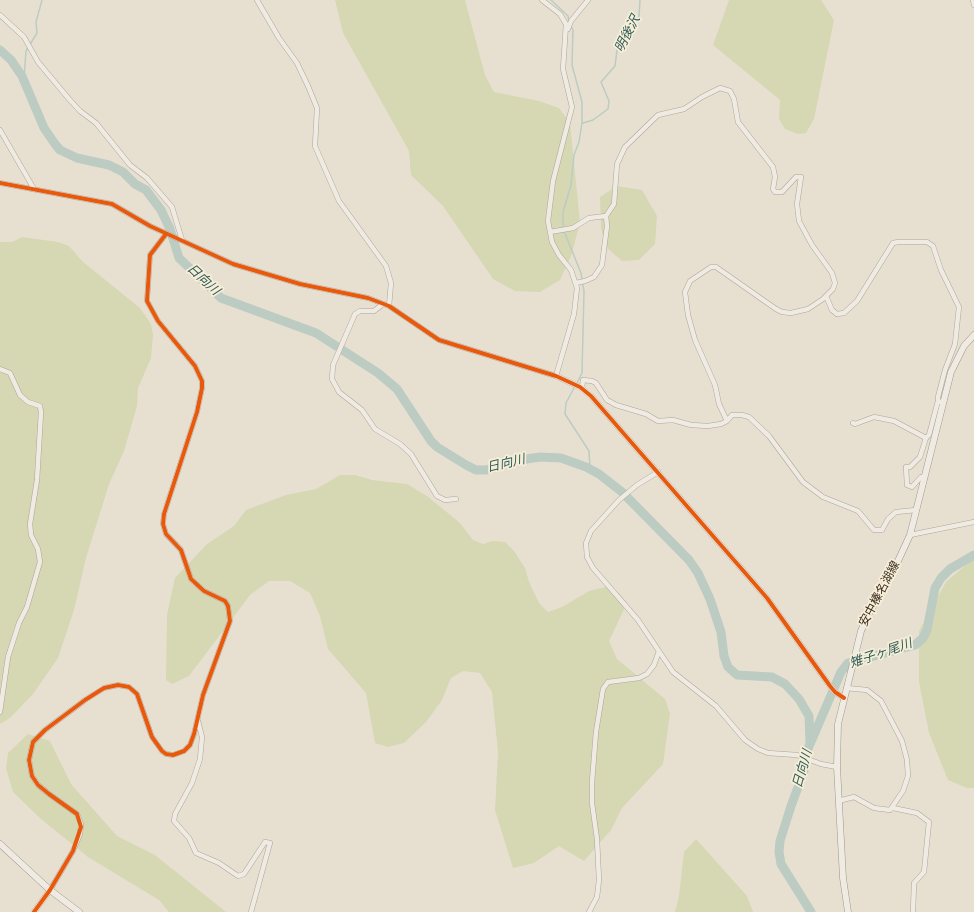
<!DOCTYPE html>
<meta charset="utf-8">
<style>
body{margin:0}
canvas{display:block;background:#e7e0d1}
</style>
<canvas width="974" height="912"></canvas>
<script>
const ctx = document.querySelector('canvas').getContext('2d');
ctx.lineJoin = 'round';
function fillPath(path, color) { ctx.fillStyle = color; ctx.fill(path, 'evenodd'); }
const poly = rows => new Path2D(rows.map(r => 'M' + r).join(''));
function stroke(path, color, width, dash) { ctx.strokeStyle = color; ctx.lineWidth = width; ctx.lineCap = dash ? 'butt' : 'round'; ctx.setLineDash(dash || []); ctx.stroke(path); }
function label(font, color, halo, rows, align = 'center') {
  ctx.font = font + ' "Source Serif 4","Noto Sans JP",serif'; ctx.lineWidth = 3.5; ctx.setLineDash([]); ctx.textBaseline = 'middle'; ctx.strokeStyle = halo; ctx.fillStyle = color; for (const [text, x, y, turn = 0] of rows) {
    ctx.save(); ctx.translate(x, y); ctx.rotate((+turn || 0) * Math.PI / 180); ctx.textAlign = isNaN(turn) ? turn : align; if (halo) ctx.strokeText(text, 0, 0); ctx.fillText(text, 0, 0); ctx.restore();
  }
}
fillPath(poly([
 [335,0,465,0,485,75,494,92,539,101,559,108,570,123,580,223,571,256,560,280,540,292,515,291,493,279,443,206,411,175,409,151,343,33],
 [729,0,821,0,834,20,814,119,806,133,797,134,785,129,779,119,780,100,713,45],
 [617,186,642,190,657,216,655,244,639,260,622,261,606,247,601,228,600,197],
 [22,237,58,242,69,246,83,262,140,308,151,324,153,335,151,358,138,388,137,406,124,451,109,484,86,558,74,610,58,658,33,694,10,718,0,724,0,242,12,242],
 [340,475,355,475,372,480,407,484,427,496,460,523,473,540,483,544,493,541,505,542,514,551,525,568,529,582,539,603,548,612,562,607,589,591,605,587,620,594,627,603,609,641,617,659,665,699,670,714,663,764,622,808,611,830,584,861,559,846,534,863,513,868,495,810,498,752,492,692,480,673,463,671,451,678,442,700,426,722,404,743,388,747,375,743,366,693,328,649,320,616,310,593,290,581,269,581,250,595,189,676,172,684,166,680,167,615,175,578,207,544,234,526,246,510,286,495,316,489],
 [974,558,974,788,967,788,948,780,929,733,919,682,919,631,946,582],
 [28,734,50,741,71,784,117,836,155,855,226,912,169,912,159,900,88,857,41,819,13,792,6,768,8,753],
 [696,839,747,896,753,912,675,912,679,896,684,852]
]), '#d6d7b3');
stroke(poly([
 [551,0,568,16,569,21],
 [24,79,26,51,37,33,36,22,42,0],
 [583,123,593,120,608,109,609,101,601,82,615,66,617,50,639,17,640,0],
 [563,228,563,212,571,185,574,155,579,142,582,123,582,102,572,65,573,30,571,26],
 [564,231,581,273,584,291,582,373,577,383],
 [575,386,566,403,565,414,589,451,590,469]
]), '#bcccc2', 1.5);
stroke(poly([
 [0,50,11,60,22,76,44,128,55,144,60,150,77,158,109,165,123,172,135,184,146,190,161,210,170,229,179,258,221,298,316,333,378,373,397,389,431,441,437,447,466,465,476,470,486,470,520,460,540,457,561,458,586,467,599,474,622,492,689,560,698,573,710,599,721,632,724,656,728,667,737,675,772,677,785,684,799,699,809,716,810,743],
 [811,912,781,864,779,852,780,841,791,806,804,771,807,751,841,672,848,663,915,645,923,638,927,630,935,588,941,578,950,569,974,555]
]), '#bcccc2', 9);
const minor = poly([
 [257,0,279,38,297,63,308,86,317,108,315,146,339,201,386,266,391,283,389,306],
 [973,0,974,5],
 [0,15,24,37,38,62,69,99,80,111,96,123,130,165,147,178,172,207,182,240],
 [568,29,571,21,588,0],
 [0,130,34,189],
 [0,183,112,204,150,226,233,264,300,284,368,298,389,306,439,340,556,376,574,314,577,288,571,270,559,255,552,242,548,221,553,181,572,107,563,69,566,24,560,14,542,0],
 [550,232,573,228,589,218,606,216],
 [576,283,585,281,594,277,602,265,607,226,606,216,614,204,617,164,625,147,658,115,684,109,702,97,720,88,730,91,734,99,738,122,773,167,775,177,773,189,775,192,782,192,796,177,801,177,797,204,799,221,812,245,832,273,835,283,833,289,823,299,808,309,791,313,782,312,776,309,716,267,711,267,690,281,685,292,688,315,695,340,715,385,719,404,727,421],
 [826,296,832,310,837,314,844,313,857,301,893,243,898,242,927,242,933,246,941,270,959,307,955,344,945,370,938,397,938,401,943,403],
 [383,304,374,311,360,311,355,314,333,365,332,379,339,392,362,410,375,429,400,444,411,454,437,496,445,500,456,499],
 [0,369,10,373,20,395,28,402,40,406,41,412,37,480,30,524,31,535,38,549,40,562,27,607,19,623,8,657,0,712],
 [582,388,583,380,592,381,596,383,607,400,616,405,646,414,658,421,673,420,691,425,708,426,721,424,727,421,732,415,742,415,749,417,769,436,803,482,823,497,858,511,874,530,882,530,888,519,896,512,916,510],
 [853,423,855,424,874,417,894,421,926,438,929,435,938,401],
 [658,472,637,485,619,500,591,531,586,543,587,557,593,568,638,620,673,672,716,706,745,740,758,749,768,753,797,755,821,764,837,767],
 [924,477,921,477,912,487,907,485,906,467,910,467,920,457,926,438],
 [910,535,974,522],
 [198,721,202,737,200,759,192,783,175,814,174,821,189,838,196,853,219,863,238,876,244,874,265,842,270,843,251,912],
 [839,803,842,800,854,797,874,808,890,810,903,791,908,776,907,760,902,741,881,701,867,690,846,688],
 [893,808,917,813,929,822,924,872,914,883,913,912],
 [50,890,73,851,80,834,81,824,77,814,49,794,38,785,32,776,29,760,33,742,45,730,85,700,104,688,118,685,129,687,137,694,152,737,162,751,166,754,173,755,184,751,190,745,194,734,203,695,230,621,228,606,225,601,204,591,191,579,181,550,166,534,163,524,164,514,197,412,202,388,202,381,195,366,158,321,147,301,150,255,166,234],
 [589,912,597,897,599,880,597,839,592,803,592,782,596,732,603,689,608,682,639,678,647,674,654,665,659,651]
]);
const tertiary = poly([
 [556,376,580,387,591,396,767,598,830,686,835,692,844,698],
 [34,912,50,890]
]);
const secondary = poly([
 [0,844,50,890,79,912],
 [848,912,843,878,837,767,838,724,861,631,868,615,898,561,910,535,951,372,964,346,974,335]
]);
stroke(minor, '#ada599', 5.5);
stroke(tertiary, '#ada599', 6);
stroke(secondary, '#9c958a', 7);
stroke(minor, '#efebe3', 4.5);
stroke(tertiary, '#efebe3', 5.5);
stroke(secondary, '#efebe3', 6);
stroke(poly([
 [0,183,112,204,150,226,233,264,300,284,368,298,389,306,439,340,556,376,580,387,591,396,767,598,830,686,835,692,844,698],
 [34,912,50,890,73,851,81,827,77,814,49,794,38,785,32,776,29,760,33,742,45,730,85,700,104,688,118,685,129,687,137,694,152,737,162,751,166,754,173,755,184,751,190,745,194,734,203,695,230,621,228,606,225,601,204,591,191,579,181,550,166,534,163,524,164,514,197,412,202,388,202,381,195,366,158,321,147,301,150,255,166,234]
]), '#e8590c', 4);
label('12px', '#3d2e20', '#f7eed8', [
 ["安中榛名湖線",880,594,-62]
]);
label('italic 13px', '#2f5d5a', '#f7eed8', [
 ["明後沢",628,34,-63],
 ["日向川",203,280,43],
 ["日向川",506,464,-13],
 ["雉子ヶ尾川",881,654,-19],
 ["日向川",803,769,-74]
]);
</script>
